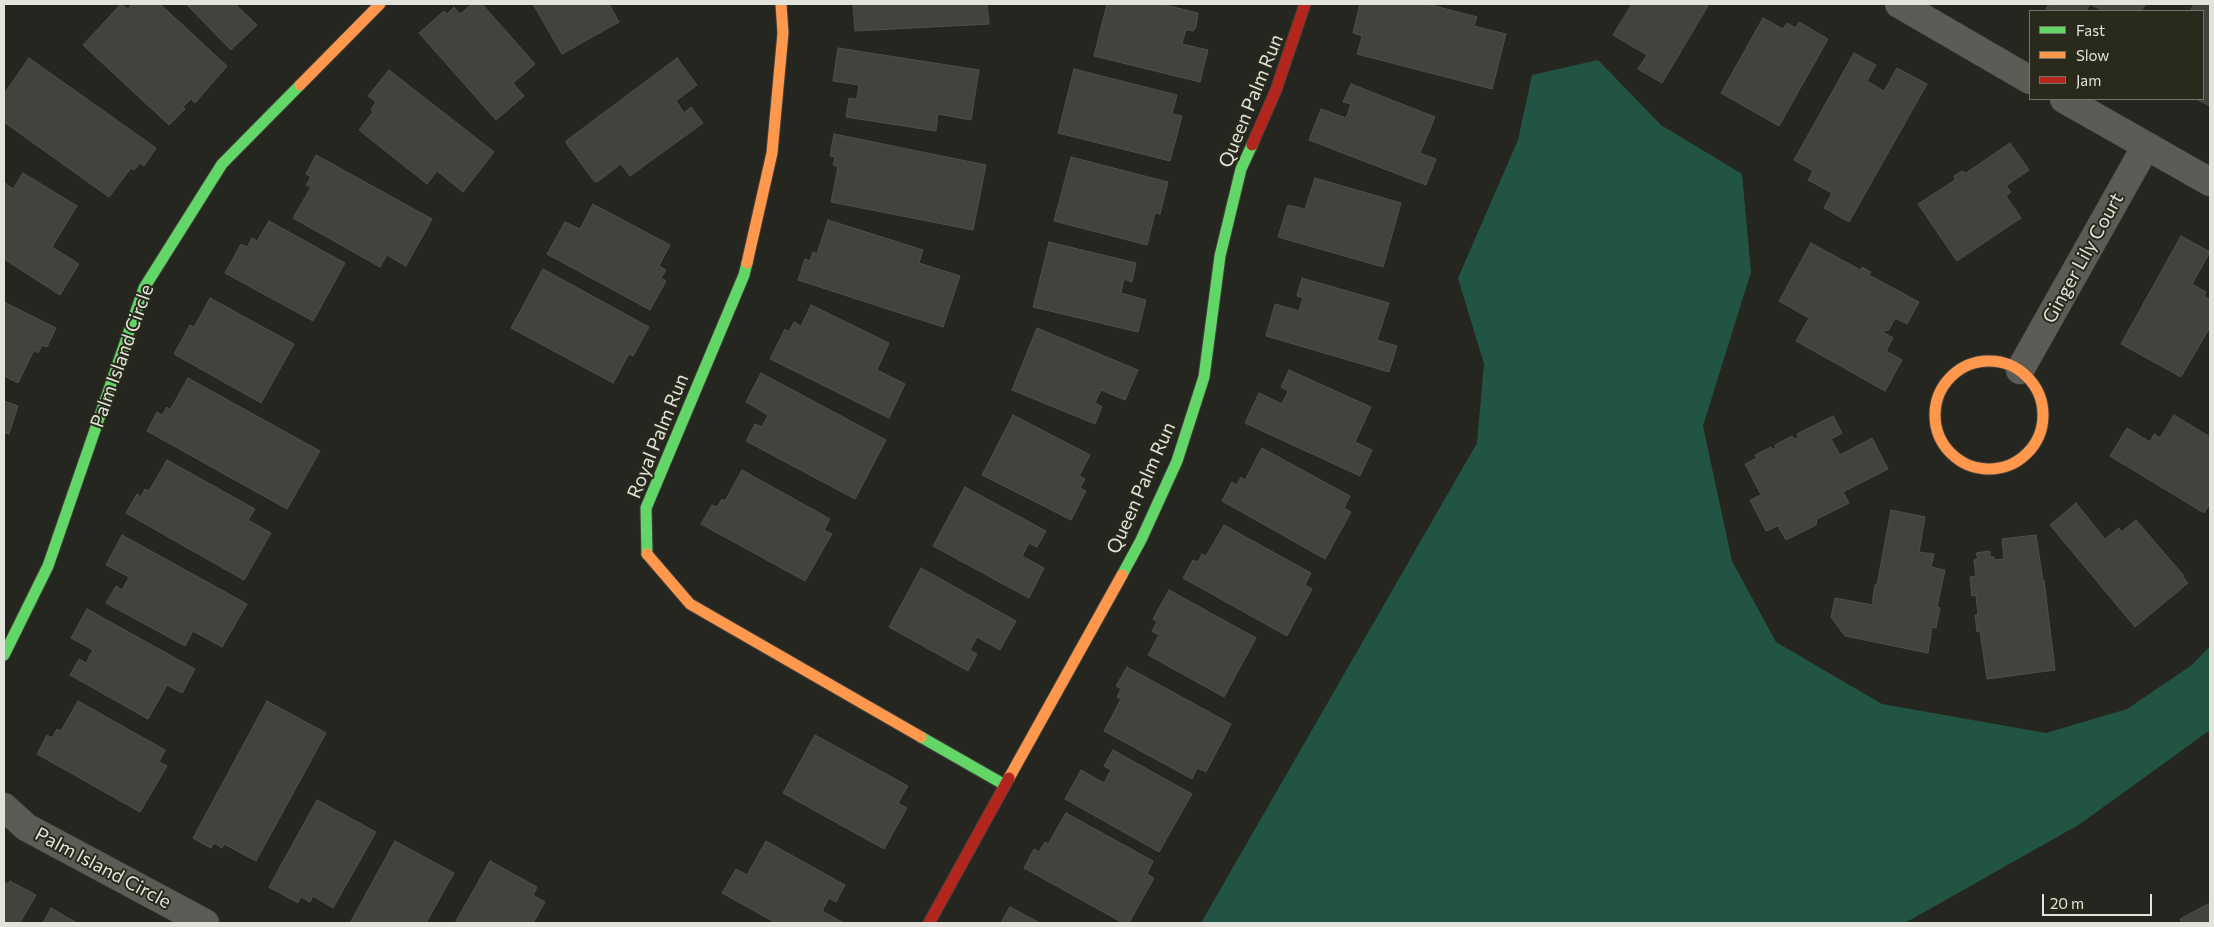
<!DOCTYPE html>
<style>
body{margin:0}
#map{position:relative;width:2214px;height:927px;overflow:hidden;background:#262620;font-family:Commissioner,sans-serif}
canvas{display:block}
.frame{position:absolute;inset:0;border:5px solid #e2e3da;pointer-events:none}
.legend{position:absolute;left:2029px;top:10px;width:175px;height:90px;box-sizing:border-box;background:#292a1c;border:1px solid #737468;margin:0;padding:6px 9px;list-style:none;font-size:15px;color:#e2e3da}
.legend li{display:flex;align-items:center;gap:10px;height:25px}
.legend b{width:25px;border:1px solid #737468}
.scale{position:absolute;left:2042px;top:894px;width:110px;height:22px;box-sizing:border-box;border:2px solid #e2e3da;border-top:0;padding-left:6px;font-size:15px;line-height:18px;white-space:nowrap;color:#e2e3da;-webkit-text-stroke:4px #292a1c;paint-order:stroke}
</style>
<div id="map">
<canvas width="2214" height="927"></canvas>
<div class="frame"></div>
<ul class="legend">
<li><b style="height:6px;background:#63d668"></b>Fast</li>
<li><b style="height:6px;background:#ff974d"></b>Slow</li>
<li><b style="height:6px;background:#b3261e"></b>Jam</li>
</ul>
<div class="scale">20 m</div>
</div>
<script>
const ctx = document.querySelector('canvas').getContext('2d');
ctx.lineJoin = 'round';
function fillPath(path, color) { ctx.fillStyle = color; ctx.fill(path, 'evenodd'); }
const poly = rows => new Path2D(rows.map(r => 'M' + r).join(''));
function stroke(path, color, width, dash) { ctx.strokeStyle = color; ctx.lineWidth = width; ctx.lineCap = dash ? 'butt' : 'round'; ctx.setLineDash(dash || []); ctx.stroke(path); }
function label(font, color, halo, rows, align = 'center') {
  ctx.font = font + ' Commissioner,sans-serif'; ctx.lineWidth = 4; ctx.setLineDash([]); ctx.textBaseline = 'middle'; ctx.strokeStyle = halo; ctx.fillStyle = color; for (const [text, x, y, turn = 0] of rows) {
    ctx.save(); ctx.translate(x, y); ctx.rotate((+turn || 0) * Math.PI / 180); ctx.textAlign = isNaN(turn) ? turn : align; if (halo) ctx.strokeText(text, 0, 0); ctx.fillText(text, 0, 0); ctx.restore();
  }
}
fillPath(poly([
 [1598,60,1661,125,1742,174,1751,272,1703,426,1732,561,1776,642,1882,704,2046,733,2127,709,2192,665,2210,646,2210,730,2080,824,1905,923,1201,923,1477,443,1484,364,1458,278,1518,140,1532,75]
]), '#225443');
const building = poly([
 [121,4,128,9,132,4,160,4,227,66,195,103,191,99,183,107,185,109,169,125,83,45,121,4],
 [186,4,235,4,257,25,231,50,186,4],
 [472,4,482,4,535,64,513,83,524,96,496,120,419,33,444,11,447,14,454,7,460,14,472,4],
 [533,4,609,4,619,22,562,54,533,4],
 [853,4,987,4,989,24,855,31,853,4],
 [1107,4,1161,4,1198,13,1196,27,1193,31,1186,30,1182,44,1208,50,1200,82,1094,56,1107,4],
 [1360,4,1427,4,1477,17,1474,26,1506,34,1492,89,1357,54,1362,36,1353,33,1360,4],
 [1632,4,1709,4,1662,83,1638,69,1647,55,1613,35,1632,4],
 [2049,4,2146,4,2141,11,2103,11,2090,4,2086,11,2045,11,2049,4],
 [2194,4,2210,4,2210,106,2196,99,2203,99,2203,11,2190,11,2194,4],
 [1763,18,1783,29,1787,23,1796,28,1799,22,1828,39,1779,126,1721,93,1763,18],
 [838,48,979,70,971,120,938,114,936,131,846,117,849,98,857,99,859,85,833,81,838,48],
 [1854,53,1876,65,1867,81,1884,91,1897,68,1927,84,1849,222,1824,208,1832,193,1808,180,1813,171,1794,160,1854,53],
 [29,58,156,148,144,166,140,163,134,170,131,168,109,197,4,122,4,94,29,58],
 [677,58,697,85,676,101,684,113,691,107,703,123,630,176,621,164,597,182,594,181,566,143,566,141,677,58],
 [1074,69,1177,95,1172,114,1182,116,1170,161,1058,133,1074,69],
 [389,70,494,152,463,192,437,171,427,184,359,130,373,112,371,110,376,102,368,96,389,70],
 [1351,84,1435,117,1420,153,1436,159,1426,185,1309,140,1321,109,1346,118,1351,104,1343,102,1351,84],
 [834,134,986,165,973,230,831,202,838,167,833,165,835,157,830,156,834,134],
 [2010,143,2029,170,2006,186,2011,192,2006,196,2021,218,1957,261,1918,204,1955,180,1954,176,1962,171,1966,173,2010,143],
 [316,155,432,219,406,266,387,255,380,267,293,218,311,187,306,185,311,177,306,174,316,155],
 [1071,157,1168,182,1160,214,1155,213,1147,245,1054,221,1071,157],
 [23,173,77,206,52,247,79,264,60,295,4,259,4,185,5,183,13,189,23,173],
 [1315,178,1401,203,1383,267,1278,237,1288,205,1305,209,1315,178],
 [593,204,670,245,659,266,666,270,661,278,666,281,650,310,547,254,565,222,580,229,593,204],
 [828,220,923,250,919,263,960,276,943,327,798,280,805,259,810,261,813,252,817,254,828,220],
 [269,221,345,263,313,321,225,273,241,244,247,247,252,238,257,241,269,221],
 [2181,236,2210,252,2192,284,2206,292,2204,296,2210,300,2210,327,2181,377,2121,344,2181,236],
 [1049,242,1136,263,1132,282,1124,279,1121,293,1146,300,1138,332,1033,307,1049,242],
 [1811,243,1853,266,1861,270,1862,267,1871,272,1869,275,1919,302,1907,324,1895,318,1889,330,1881,331,1893,338,1886,351,1902,360,1885,391,1796,341,1809,318,1779,301,1811,243],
 [543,269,649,327,633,356,629,354,613,383,511,328,543,269],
 [1302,278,1389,303,1377,340,1397,346,1389,372,1266,336,1275,304,1299,311,1303,298,1297,296,1302,278],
 [210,298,294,344,261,403,174,354,190,325,194,327,210,298],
 [4,302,56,328,47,347,42,345,38,353,34,350,18,383,4,376,4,302],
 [811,305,889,343,877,370,905,384,889,418,770,359,785,329,789,332,794,322,801,326,811,305],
 [1037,328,1138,370,1125,400,1101,390,1095,403,1102,407,1095,424,1012,390,1037,328],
 [1289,370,1371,407,1355,442,1372,450,1360,476,1245,423,1259,393,1282,404,1288,391,1281,387,1289,370],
 [761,373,886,440,855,499,746,441,755,424,762,427,768,415,746,402,761,373],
 [188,378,320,451,287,509,147,431,157,412,162,415,167,407,170,410,188,378],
 [4,401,18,406,9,434,5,433,4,438,4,401],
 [1013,415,1090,455,1079,476,1085,479,1080,488,1086,491,1071,520,982,475,1013,415],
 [2174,415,2210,437,2210,503,2204,513,2110,456,2127,428,2150,442,2154,434,2160,438,2174,415],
 [1833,416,1842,433,1831,439,1840,455,1872,438,1888,469,1843,492,1849,503,1817,519,1816,525,1786,540,1778,526,1766,531,1750,500,1761,495,1745,464,1757,458,1755,455,1771,447,1772,450,1776,448,1775,445,1792,436,1794,439,1799,437,1797,434,1833,416],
 [1262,448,1350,496,1344,508,1351,512,1325,559,1222,501,1232,482,1237,485,1241,477,1245,480,1262,448],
 [167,460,255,509,248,520,271,533,244,580,126,513,137,494,141,497,145,489,149,491,167,460],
 [742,470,830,519,824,530,832,534,805,581,701,524,712,505,717,507,722,499,725,501,742,470],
 [965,487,1046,531,1037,547,1029,543,1022,556,1044,568,1029,598,933,546,965,487],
 [2076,503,2105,539,2119,528,2121,532,2136,520,2184,576,2183,577,2188,583,2135,627,2050,525,2076,503],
 [1891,510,1925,517,1919,552,1934,554,1931,567,1945,570,1937,607,1940,608,1936,628,1932,627,1928,653,1845,636,1831,617,1835,598,1873,605,1873,596,1875,585,1877,585,1891,510],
 [1224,525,1311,573,1305,585,1312,589,1287,636,1183,578,1193,560,1198,562,1202,554,1206,556,1224,525],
 [122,535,247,604,222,647,193,631,185,646,106,603,116,586,122,590,129,577,106,565,122,535],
 [2036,535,2043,581,2044,580,2055,670,1987,679,1980,631,1977,632,1975,615,1978,615,1976,595,1972,596,1970,577,1976,576,1974,560,1978,559,1976,553,1990,551,1990,557,1994,557,1994,560,2004,559,2002,539,2036,535],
 [921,568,1016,621,1000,650,977,637,970,650,977,654,968,671,889,627,921,568],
 [1169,590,1256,638,1224,697,1148,655,1159,635,1152,631,1157,622,1153,619,1169,590],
 [87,609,195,669,182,693,167,685,148,719,70,675,79,659,86,663,93,650,71,638,87,609],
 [1127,667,1231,724,1206,772,1197,768,1192,779,1104,731,1121,699,1117,697,1121,689,1116,686,1127,667],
 [78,701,165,750,159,762,167,766,140,812,37,754,47,735,52,738,57,729,61,731,78,701],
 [267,701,326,733,256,861,224,844,222,848,214,843,211,848,193,838,267,701],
 [815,735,908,786,898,803,907,808,884,849,783,793,815,735],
 [1113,750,1192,794,1159,852,1065,799,1081,770,1104,783,1111,770,1104,766,1113,750],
 [317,800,376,832,333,908,313,896,310,902,301,897,298,903,269,887,317,800],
 [1066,813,1153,861,1147,874,1154,878,1129,923,1123,923,1024,868,1034,849,1039,852,1045,842,1048,844,1066,813],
 [395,841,454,873,426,923,350,923,395,841],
 [766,841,845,885,836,902,829,898,822,911,844,923,776,923,722,893,736,869,747,875,766,841],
 [490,861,537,887,533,895,545,902,533,923,455,923,490,861],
 [10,881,36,895,20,923,4,923,4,882,8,884,10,881],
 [2210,903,2210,923,2182,923,2180,919,2210,903],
 [1010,907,1040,923,1001,923,1010,907],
 [51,908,77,923,43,923,51,908]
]);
fillPath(building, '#43423c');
stroke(building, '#504e49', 1);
const street = poly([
 [1899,4,2030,80],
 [2064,99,2210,182],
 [2020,370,2146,146],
 [4,807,26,827,205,923]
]);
const fast = poly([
 [647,554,646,508,744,275,747,263],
 [1122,575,1141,540,1177,461,1204,377,1220,256,1241,169,1252,145],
 [4,655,48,566,144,288,222,164,300,85],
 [921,737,1005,785]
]);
const slow = poly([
 [300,85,380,4],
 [747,263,772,153,783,33,781,4],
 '1935 415a54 54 0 1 1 108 0a54 54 0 1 1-108 0Z',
 [647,554,690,604,921,737],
 [1009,778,1122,575]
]);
const jam = poly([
 [1252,145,1276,90,1305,4],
 [929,923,1009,778]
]);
stroke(street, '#41413c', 29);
stroke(fast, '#41413c', 13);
stroke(slow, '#41413c', 13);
stroke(jam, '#41413c', 13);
stroke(street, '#5b5c56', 28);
stroke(fast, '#63d668', 11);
stroke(slow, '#ff974d', 11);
stroke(jam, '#b3261e', 11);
label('19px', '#e2e3da', '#292a1c', [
 ["Queen Palm Run",1251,101,-68],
 ["Ginger Lily Court",2083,258,-61],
 ["Palm Island Circle",122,356,-70],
 ["Royal Palm Run",658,436,-68],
 ["Queen Palm Run",1141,488,-66],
 ["Palm Island Circle",103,868,28]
]);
</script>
